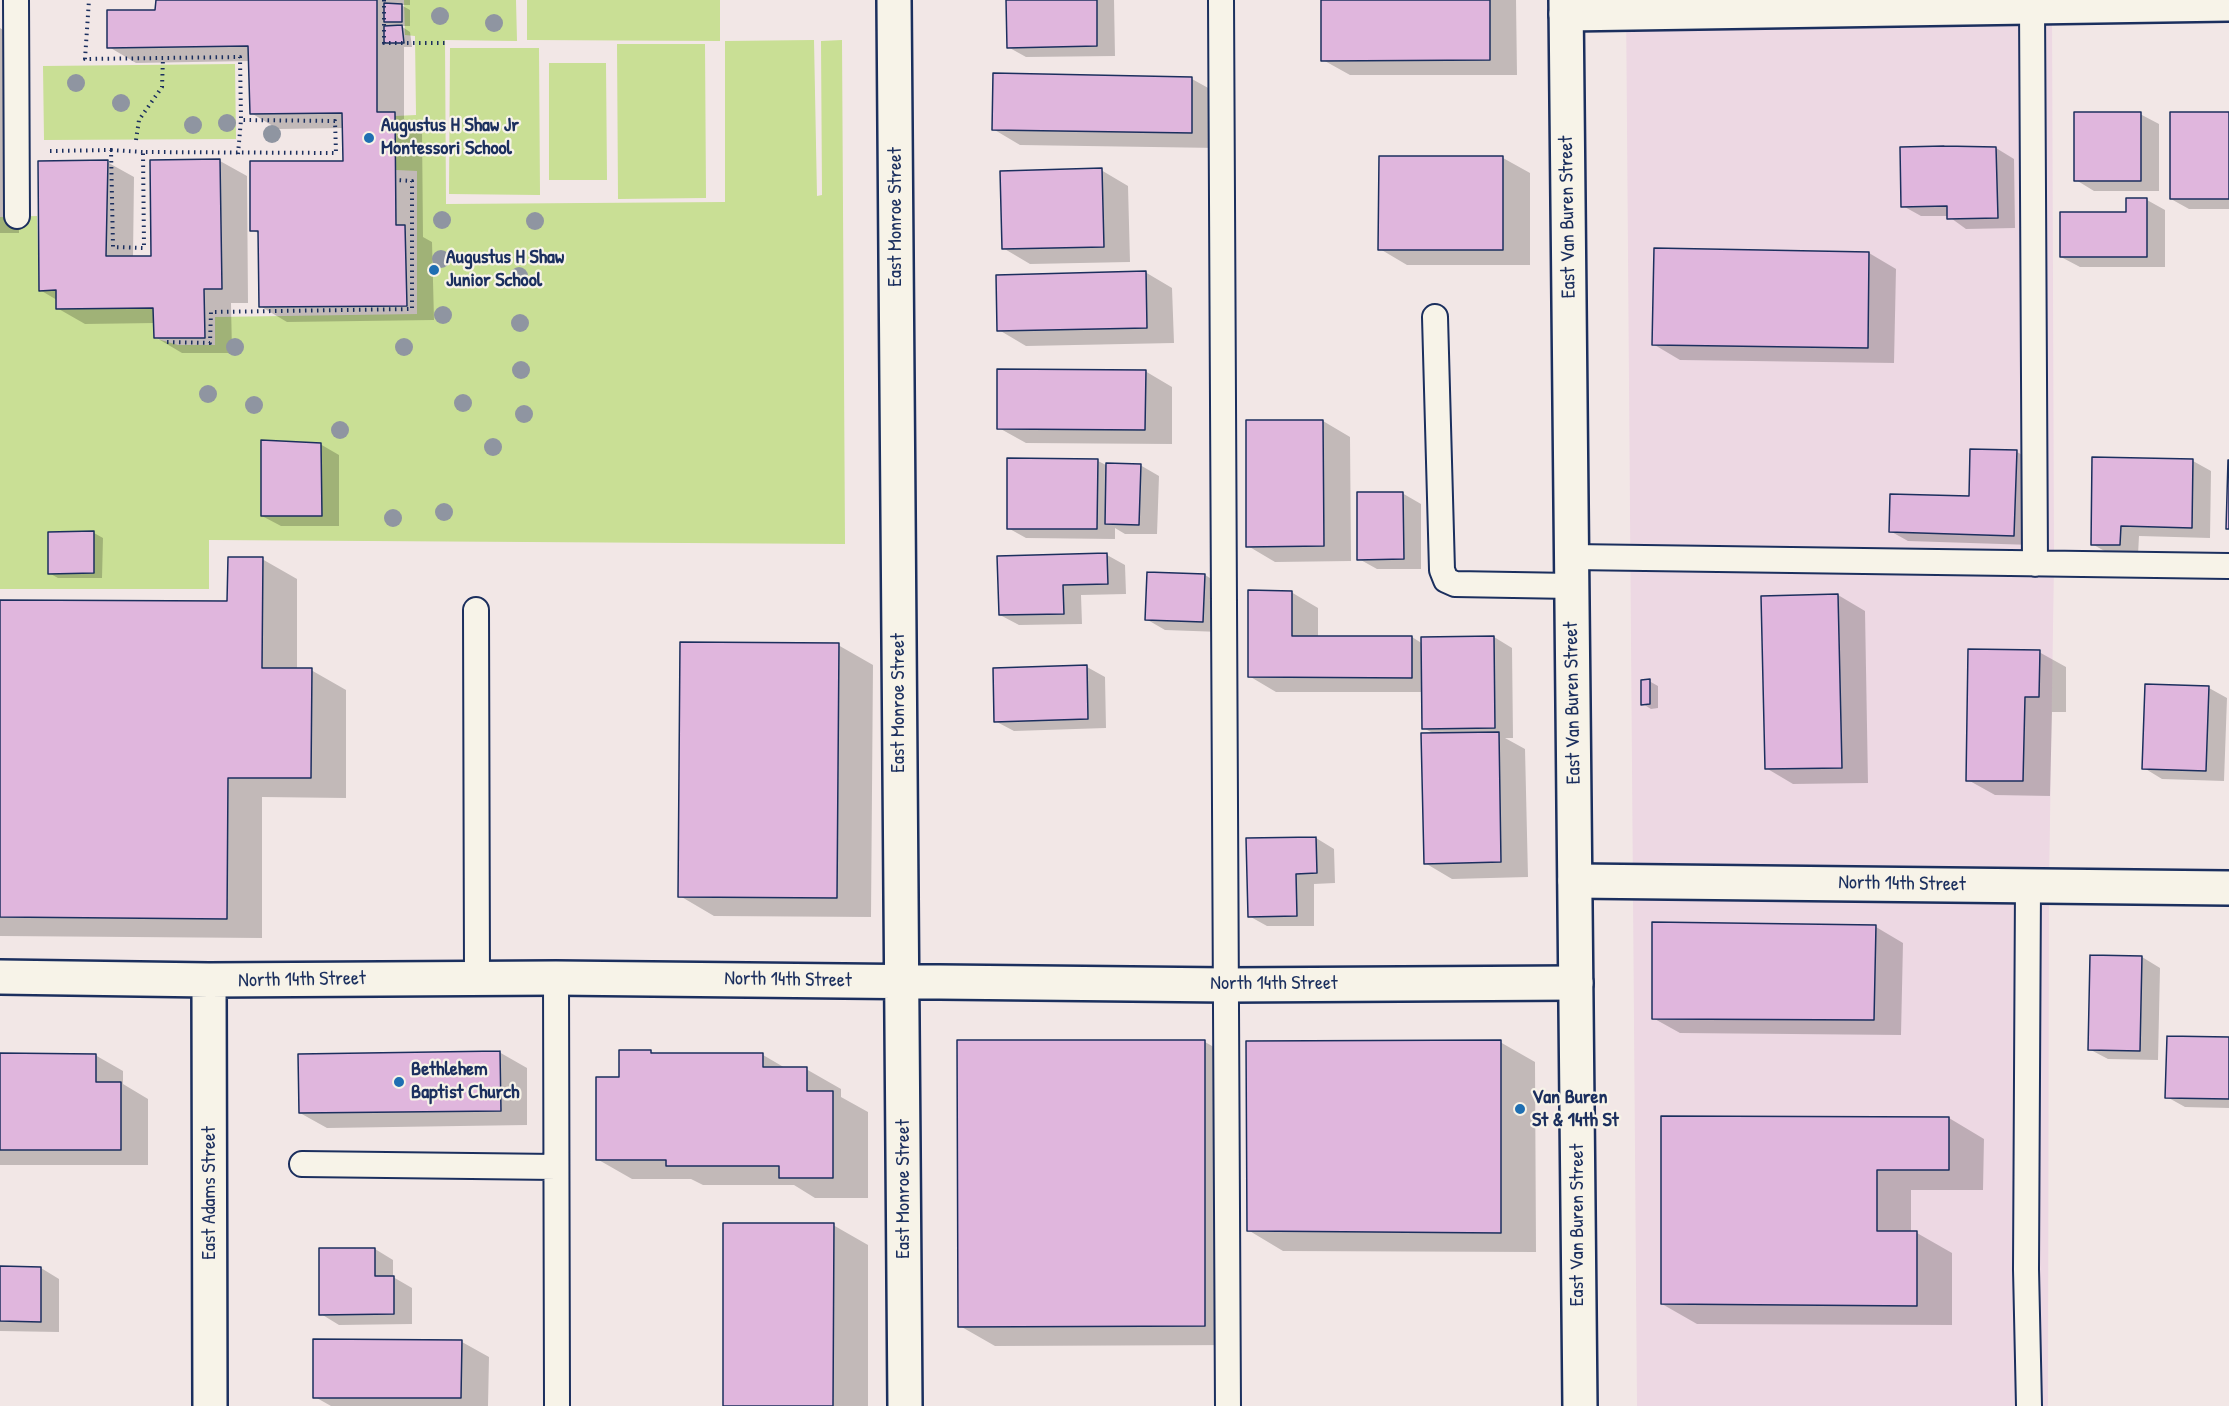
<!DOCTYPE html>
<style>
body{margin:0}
canvas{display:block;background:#f2e7e6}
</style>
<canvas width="2229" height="1406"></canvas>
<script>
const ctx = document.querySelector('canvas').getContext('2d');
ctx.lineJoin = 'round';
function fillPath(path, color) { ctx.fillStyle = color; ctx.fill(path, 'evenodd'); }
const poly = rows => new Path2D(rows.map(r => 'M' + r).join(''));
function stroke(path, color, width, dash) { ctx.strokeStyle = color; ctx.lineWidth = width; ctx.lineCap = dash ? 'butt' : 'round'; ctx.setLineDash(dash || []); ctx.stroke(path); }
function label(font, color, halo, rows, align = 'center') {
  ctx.font = font + ' "Patrick Hand",sans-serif'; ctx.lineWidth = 4.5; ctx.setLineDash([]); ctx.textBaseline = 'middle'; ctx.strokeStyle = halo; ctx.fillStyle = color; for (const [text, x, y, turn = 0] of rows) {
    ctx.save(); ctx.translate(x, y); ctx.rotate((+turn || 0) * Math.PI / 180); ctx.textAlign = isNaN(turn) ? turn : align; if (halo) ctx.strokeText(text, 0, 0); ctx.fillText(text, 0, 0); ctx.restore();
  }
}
fillPath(poly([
 [1626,0,2052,6,2054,564,2049,885,2048,1406,1637,1406]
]), '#edd8e3');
fillPath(poly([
 [404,0,516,0,517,41,445,40,446,204,725,202,725,41,814,40,817,196,822,195,821,41,842,40,845,544,209,540,209,589,0,589,0,217,37,216,39,291,56,290,56,309,153,308,154,338,178,345,215,345,215,317,417,314,417,171,396,170,395,116,416,115,415,36,405,35],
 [527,0,720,0,720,41,527,40],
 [617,44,705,44,706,198,618,199],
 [450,48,539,48,540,195,449,194],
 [549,63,606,63,607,180,549,180],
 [235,64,236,139,44,140,43,66]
]), '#c9df95');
fillPath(poly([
 [157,0,410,0,410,5,401,5,410,10,410,26,401,26,410,32,412,47,404,47,404,119,422,129,423,237,432,242,434,320,287,322,260,306,260,234,252,230,344,162,344,128,278,129,251,113,250,61,136,63,109,47,157,11],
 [1007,0,1114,0,1115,56,1026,57,1008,47],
 [1323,0,1516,0,1517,75,1350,75,1323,60],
 [0,28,18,39,19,233,0,233],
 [994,74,1192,79,1219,94,1218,148,1020,145,993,129],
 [2140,114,2159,124,2159,191,2094,191,2076,180],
 [2229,114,2229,209,2189,209,2171,199],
 [1996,148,2014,159,2015,228,1966,229,1948,216,1921,216,1903,206],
 [1381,157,1503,158,1530,173,1530,265,1407,265,1380,249],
 [220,161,247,176,248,303,231,303,232,353,182,353,155,337,155,323,85,324,57,308,57,300,40,290,107,162,134,177,133,258,153,258],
 [1101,170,1128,186,1130,262,1030,264,1003,248],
 [2147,200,2165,210,2165,267,2080,267,2061,257],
 [1869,253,1896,269,1894,363,1680,360,1653,344],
 [1145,272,1172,288,1174,343,1026,346,999,330],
 [1145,371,1172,387,1172,444,1026,443,999,428],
 [1323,421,1350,437,1351,561,1275,562,1248,546],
 [320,444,339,455,339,526,281,526,262,516],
 [2017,452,2035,462,2032,545,1908,541,1890,531,1970,497],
 [1098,461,1108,466,1140,465,1159,476,1157,534,1125,534,1115,528,1115,539,1026,538,1008,528],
 [2193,461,2211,471,2210,538,2139,536,2138,555,2110,554,2092,544],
 [1402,493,1421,504,1421,569,1377,569,1359,559],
 [94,533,103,538,102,578,58,578,49,573,50,534],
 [1107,555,1125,565,1126,594,1081,595,1082,624,1019,625,1000,615],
 [262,559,297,579,297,670,311,670,346,690,346,798,262,797,262,938,0,936,0,601,229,602],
 [1205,575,1223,586,1221,632,1165,630,1146,619],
 [1291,592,1318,608,1318,637,1412,637,1423,644,1494,637,1512,648,1513,738,1505,738,1525,749,1528,877,1452,879,1425,863,1435,734,1423,728,1423,692,1276,692,1249,676],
 [1838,595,1865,611,1868,783,1793,784,1766,768],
 [838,645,873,665,871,917,714,916,680,896],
 [2039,652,2066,667,2066,712,2052,712,2050,796,1995,795,1968,780],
 [1087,667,1105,677,1106,728,1014,731,995,721],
 [1649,681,1658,686,1658,708,1651,709,1643,704],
 [2147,686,2209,688,2227,698,2224,781,2162,779,2144,768],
 [1316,838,1334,849,1335,883,1314,884,1314,926,1267,926,1249,916],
 [1876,927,1903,943,1901,1035,1680,1033,1653,1018],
 [2142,957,2160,968,2158,1060,2108,1059,2089,1049],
 [2229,1039,2229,1108,2185,1107,2167,1097],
 [1205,1042,1240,1062,1240,1345,995,1346,960,1326],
 [1500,1042,1535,1062,1536,1252,1283,1251,1248,1230],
 [650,1051,656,1055,763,1055,787,1069,806,1069,841,1089,841,1097,868,1112,868,1198,815,1198,794,1185,703,1185,691,1179,632,1179,597,1159,621,1078],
 [499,1052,527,1068,527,1125,327,1128,300,1113],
 [0,1055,95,1055,123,1071,123,1084,148,1099,148,1165,0,1165],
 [1949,1118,1984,1139,1983,1190,1911,1190,1911,1233,1917,1233,1952,1253,1952,1325,1697,1324,1662,1304],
 [833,1225,868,1245,868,1406,724,1406],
 [375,1249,393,1260,393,1277,412,1288,412,1324,339,1325,321,1314,320,1250],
 [0,1268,41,1268,59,1279,59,1332,0,1331],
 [462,1342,489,1357,488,1406,331,1406,315,1397]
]), '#0003');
const building = poly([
 [156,0,377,0,377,112,395,112,396,225,405,225,407,306,259,307,258,231,250,231,250,161,343,161,342,113,250,114,248,46,107,48,107,10,155,10,156,0],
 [1006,0,1097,0,1097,46,1007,48,1006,0],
 [1321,0,1490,0,1490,60,1321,61,1321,0],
 [384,3,402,4,402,22,384,22,384,3],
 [402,25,404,43,384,43,384,26,402,25],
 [993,73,1192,77,1192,133,992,130,993,73],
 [2074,112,2141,112,2141,181,2074,181,2074,112],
 [2170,112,2229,112,2229,199,2170,199,2170,112],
 [1944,146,1996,147,1998,218,1947,219,1947,206,1901,207,1900,147,1944,146],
 [1379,156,1503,156,1503,250,1378,250,1379,156],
 [220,159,222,289,204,289,205,338,154,338,153,308,56,309,56,290,39,291,38,161,108,160,106,256,151,256,150,160,220,159],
 [1102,168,1104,247,1002,249,1000,171,1102,168],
 [2126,198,2147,198,2147,257,2060,257,2060,212,2126,212,2126,198],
 [1654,248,1869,252,1868,348,1652,345,1654,248],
 [1146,271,1147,328,997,331,996,275,1146,271],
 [997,369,1146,370,1145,430,997,429,997,369],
 [1246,420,1323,420,1324,546,1246,547,1246,420],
 [261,440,321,443,322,516,261,516,261,440],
 [1970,449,2017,450,2014,536,1889,532,1890,494,1969,496,1970,449],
 [2092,457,2193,459,2192,528,2121,526,2120,545,2091,545,2092,457],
 [1007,458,1098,459,1097,529,1007,529,1007,458],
 [2228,460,2229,460,2229,529,2226,529,2228,460],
 [1106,463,1141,464,1139,525,1105,524,1106,463],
 [1357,492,1403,492,1404,559,1357,560,1357,492],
 [94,531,94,573,48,574,48,532,94,531],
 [1107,553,1108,584,1063,585,1064,614,999,615,997,556,1107,553],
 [228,557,263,557,262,668,312,668,311,778,228,778,227,919,0,917,0,600,227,601,228,557],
 [1147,572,1205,574,1203,622,1145,620,1147,572],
 [1248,590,1292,591,1292,636,1412,636,1412,678,1248,677,1248,590],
 [1838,594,1842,768,1765,769,1761,596,1838,594],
 [1494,636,1495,728,1422,729,1421,637,1494,636],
 [680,642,839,643,837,898,678,897,680,642],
 [1968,649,2040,650,2039,697,2025,697,2023,781,1966,781,1968,649],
 [1087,665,1088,719,994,722,993,668,1087,665],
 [1650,679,1650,704,1641,705,1641,680,1650,679],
 [2145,684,2209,686,2206,771,2142,769,2145,684],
 [1499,732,1501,862,1424,864,1421,733,1499,732],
 [1316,837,1317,873,1296,874,1297,916,1248,917,1246,838,1316,837],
 [1652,922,1876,925,1874,1020,1652,1019,1652,922],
 [2090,955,2142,956,2140,1051,2088,1050,2090,955],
 [2167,1036,2229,1037,2229,1099,2165,1098,2167,1036],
 [957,1040,1205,1040,1205,1326,958,1327,957,1040],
 [1501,1040,1501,1233,1247,1231,1246,1041,1501,1040],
 [619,1050,651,1050,651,1053,763,1053,763,1067,807,1067,807,1091,833,1091,833,1178,779,1178,779,1166,666,1166,666,1160,596,1160,596,1077,619,1077,619,1050],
 [500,1051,501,1111,299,1113,298,1054,500,1051],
 [0,1053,96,1054,96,1082,121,1082,121,1150,0,1150,0,1053],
 [1661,1116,1949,1117,1949,1170,1877,1170,1877,1231,1917,1231,1917,1306,1661,1304,1661,1116],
 [723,1223,834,1223,833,1406,723,1406,723,1223],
 [319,1248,375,1248,375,1276,394,1276,394,1314,319,1315,319,1248],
 [0,1266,41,1267,41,1322,0,1321,0,1266],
 [313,1339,462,1340,461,1398,313,1398,313,1339]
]);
fillPath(building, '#e0b6dd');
stroke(building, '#1b2f5e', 1.5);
const lane = poly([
 [16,0,17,216],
 [1221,0,1228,1406],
 [2032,6,2035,564],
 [1435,317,1442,570,1446,580,1455,584,1572,586],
 [1572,557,2229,566],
 [476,610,477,978],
 [2028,885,2026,1269,2029,1406],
 [556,978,557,1406],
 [302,1164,556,1167]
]);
const street = poly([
 [894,0,905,1406],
 [1566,14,2229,4],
 [1575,881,2229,888],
 [0,977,209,980,556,978,1227,985,1576,983],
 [209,980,210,1406]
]);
const primary = poly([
 [1566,0,1580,1406]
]);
stroke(lane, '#1b2f5e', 28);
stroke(street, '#1b2f5e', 38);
stroke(primary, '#1b2f5e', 38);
stroke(poly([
 [384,0,384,43,445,43],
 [136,140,139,120,162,87,163,58],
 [111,150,143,152],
 [50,151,111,150,113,247,144,248,143,152,336,153,335,121,241,120,240,57,85,59,89,0],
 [238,154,241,120],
 [167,342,210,343,211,312,412,309,412,181,396,180]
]), '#1b2f5e', 4, [1.5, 4.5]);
stroke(lane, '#f7f3e8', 24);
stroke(street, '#f7f3e8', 33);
stroke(primary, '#f7f3e8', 33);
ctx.fillStyle = '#8f95a1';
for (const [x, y] of [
 [440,16],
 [494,23],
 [76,83],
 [121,103],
 [227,123],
 [193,125],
 [272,134],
 [442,220],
 [535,221],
 [441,259],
 [519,276],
 [443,315],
 [520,323],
 [235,347],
 [404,347],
 [521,370],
 [208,394],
 [463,403],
 [254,405],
 [524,414],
 [340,430],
 [493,447],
 [444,512],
 [393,518]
]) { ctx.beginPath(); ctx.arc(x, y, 9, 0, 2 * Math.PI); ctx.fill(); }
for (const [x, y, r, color] of [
 [369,138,6,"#1f6fb2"],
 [434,270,6,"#1f6fb2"],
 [399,1082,6,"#1f6fb2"],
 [1520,1109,6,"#1f6fb2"]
]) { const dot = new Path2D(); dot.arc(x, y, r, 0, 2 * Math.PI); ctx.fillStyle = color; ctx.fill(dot); stroke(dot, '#f7f3e8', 2); }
label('bold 20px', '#1b2f5e', '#f7f3e8', [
 ["Augustus H Shaw Jr",381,126],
 ["Montessori School",381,149],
 ["Augustus H Shaw",446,258],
 ["Junior School",446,281],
 ["Bethlehem",411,1070],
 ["Baptist Church",411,1093],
 ["Van Buren",1532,1098],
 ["St & 14th St",1532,1121]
], 'left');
label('20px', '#1b2f5e', '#f7f3e8', [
 ["East Monroe Street",896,217,-90],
 ["East Van Buren Street",1568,217,-91],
 ["East Monroe Street",899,703,-90],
 ["East Van Buren Street",1573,703,-91],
 ["North 14th Street",1902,884,1],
 ["North 14th Street",302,980,-1],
 ["North 14th Street",788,980,1],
 ["North 14th Street",1274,984],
 ["East Monroe Street",904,1189,-90],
 ["East Adams Street",210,1193,-90],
 ["East Van Buren Street",1578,1225,-90]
]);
</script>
